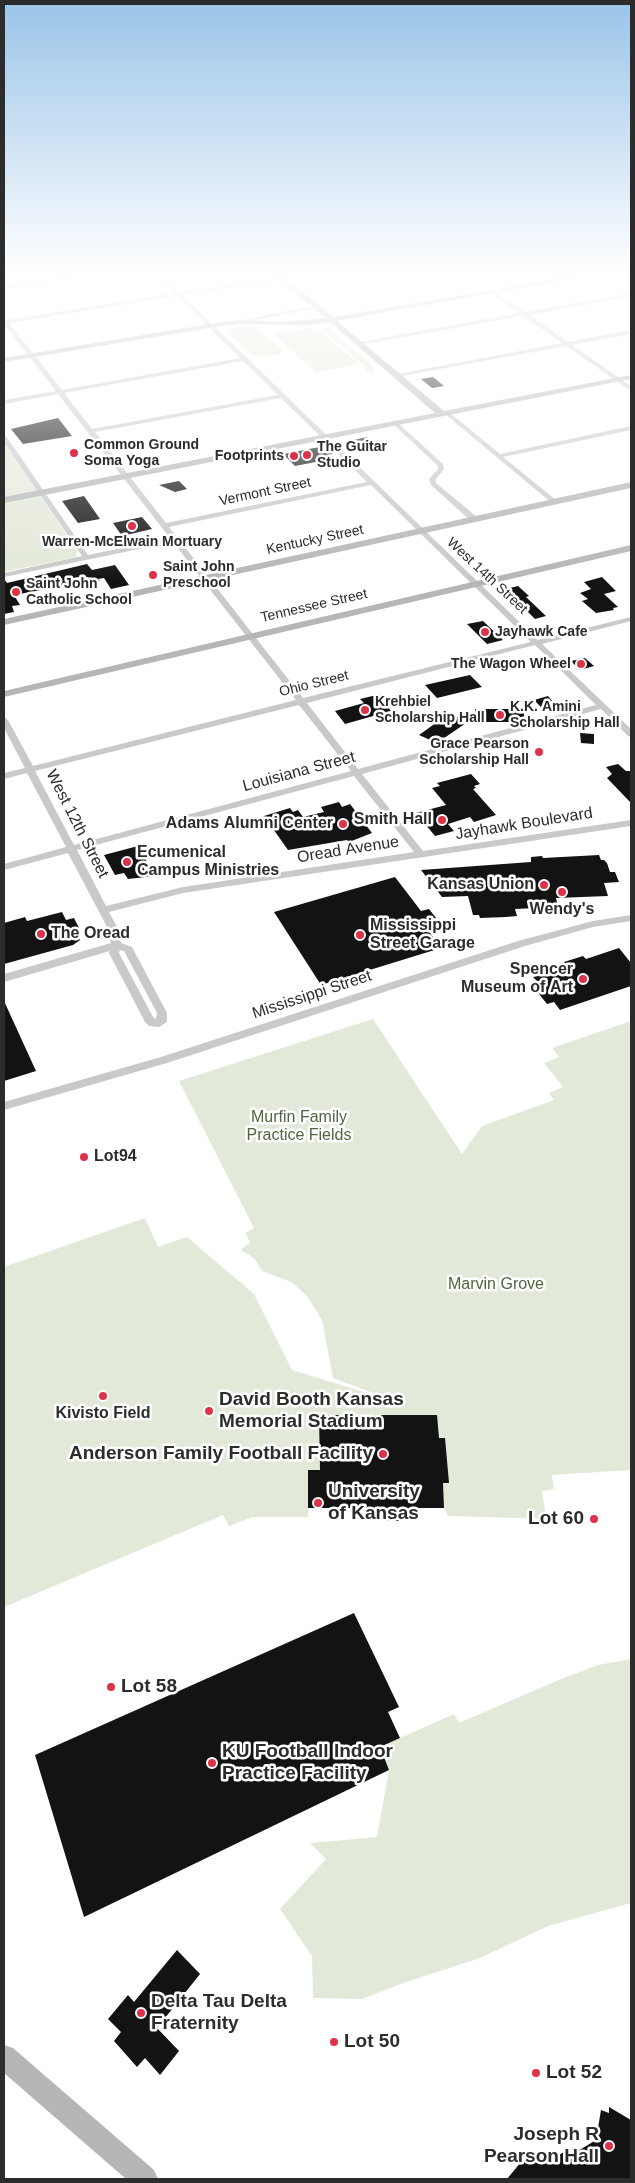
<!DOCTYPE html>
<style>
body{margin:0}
#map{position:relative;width:635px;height:2183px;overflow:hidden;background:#fff;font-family:Arial,sans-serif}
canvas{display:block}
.frame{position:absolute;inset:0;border:5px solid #2c2c2c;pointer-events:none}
</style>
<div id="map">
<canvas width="635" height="2183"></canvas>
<div class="frame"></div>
</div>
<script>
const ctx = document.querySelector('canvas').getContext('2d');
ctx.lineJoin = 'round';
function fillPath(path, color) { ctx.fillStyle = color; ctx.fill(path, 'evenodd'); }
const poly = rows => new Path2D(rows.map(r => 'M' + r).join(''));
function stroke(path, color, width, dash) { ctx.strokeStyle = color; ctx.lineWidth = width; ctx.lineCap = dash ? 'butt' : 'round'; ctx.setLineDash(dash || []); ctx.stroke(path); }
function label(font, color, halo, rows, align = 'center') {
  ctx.font = font + ' Arial,sans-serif'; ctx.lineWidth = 5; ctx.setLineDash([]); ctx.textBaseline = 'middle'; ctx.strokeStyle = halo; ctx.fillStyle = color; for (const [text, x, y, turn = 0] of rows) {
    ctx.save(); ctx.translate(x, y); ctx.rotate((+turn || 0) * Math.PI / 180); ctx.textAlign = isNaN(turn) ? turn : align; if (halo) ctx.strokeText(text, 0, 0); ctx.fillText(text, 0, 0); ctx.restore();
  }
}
fillPath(poly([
 [242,326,257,328,282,350,282,353,265,358,251,355,228,333,231,329],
 [315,327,359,364,316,372,274,334],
 [328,327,370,364,373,369,373,373,365,372,364,365,321,329],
 [4,440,77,551,76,557,4,572],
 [373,1019,462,1154,482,1126,554,1100,549,1093,563,1087,544,1063,559,1057,552,1048,631,1021,631,1470,552,1475,554,1489,542,1491,546,1517,549,1519,448,1516,444,1508,409,1508,410,1521,375,1521,374,1508,309,1508,308,1517,253,1517,229,1526,223,1515,4,1607,4,1267,145,1218,158,1247,187,1237,254,1294,292,1370,400,1403,333,1378,322,1320,307,1296,291,1282,262,1271,255,1259,241,1250,250,1242,245,1233,254,1228,179,1081],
 [631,1659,631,1903,548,1926,480,1958,403,1983,362,1999,313,1998,312,1956,280,1909,326,1859,310,1843,377,1837,389,1770,380,1747,454,1714,459,1723,561,1679,598,1665]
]), '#e3e9d9');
fillPath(poly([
 [433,377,444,386,432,388,421,379],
 [58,418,72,436,23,444,11,429],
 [367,437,379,449,366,451,354,440],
 [325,446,333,454,327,455,331,459,295,466,283,454],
 [179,481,187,489,175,492,159,485],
 [84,496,100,519,78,523,62,501],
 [142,517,152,529,122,536,113,523],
 [87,564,92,570,115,565,129,585,111,589,104,578,98,579,100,581,84,576,65,580,68,585,14,595,20,605,12,606,14,612,4,614,4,579,7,583],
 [602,577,616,591,604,594,618,607,613,608,614,610,596,613,582,601,588,599,580,593,591,589,584,582],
 [518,586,529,596,526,597,546,616,535,619,515,599,509,601,498,591],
 [483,621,503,640,487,644,467,624],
 [585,658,594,666,580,670,571,661],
 [470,675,482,687,437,698,425,685],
 [381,694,392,706,388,707,391,711,345,724,335,711,364,703,360,699],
 [548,696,555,704,541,707,534,700],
 [475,709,524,709,524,722,476,722],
 [447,715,456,718,458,716,469,721,437,743,419,735],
 [580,733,594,734,594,744,581,743],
 [618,764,626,771,631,771,631,803,607,778,612,774,606,767],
 [471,774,480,784,474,786,476,788,473,789,496,815,474,822,470,817,448,824,454,831,435,836,416,813,446,805,432,788,440,786,437,783],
 [339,802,342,807,350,804,372,833,349,842,347,840,288,850,264,816,290,808,293,812,298,810,303,817,324,812,321,807],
 [138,846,155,876,128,879,124,873,115,875,104,855],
 [599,855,601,860,604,860,607,863,610,872,615,872,619,882,604,883,608,896,556,898,558,907,515,909,517,916,506,917,480,918,479,915,473,915,468,896,442,897,421,870,531,862,531,857,542,856,543,858],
 [395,877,421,911,429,909,436,918,422,922,441,948,321,985,274,912],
 [62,912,66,920,74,918,79,928,75,929,80,940,73,945,4,964,4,923,25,917,27,921],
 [619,948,631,963,631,986,560,1010,554,1002,547,1004,531,984,538,982,533,977,567,966,564,962,583,956,586,959],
 [4,1001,36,1071,4,1081],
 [319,1415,437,1415,439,1438,445,1438,449,1483,443,1483,444,1508,409,1508,410,1521,375,1521,375,1508,308,1508,308,1470,320,1470],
 [354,1613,399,1707,388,1712,400,1738,380,1747,389,1770,84,1917,35,1755],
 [177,1950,200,1974,157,2028,179,2051,160,2075,145,2058,137,2067,114,2041,121,2032,108,2019,128,1995,134,2002],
 [609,2107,631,2120,631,2179,507,2179,521,2162,529,2157,544,2154,548,2161,566,2151,568,2157,596,2140,601,2110,609,2113]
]), '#131313');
fillPath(poly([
 [73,275,88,275,4,289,4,285,73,275],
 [155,275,161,275,179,293,284,277,282,280,182,295,538,640,631,617,631,621,542,644,631,729,631,737,628,736,601,709,362,774,423,851,631,820,631,826,183,893,109,912,116,925,121,943,132,947,167,1013,167,1022,159,1027,149,1026,145,1022,109,953,110,951,4,982,4,974,111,943,106,925,68,853,4,870,4,864,66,847,27,773,4,779,4,773,25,768,4,728,4,717,8,720,33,766,296,700,173,542,4,577,4,573,82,556,4,442,4,435,6,436,88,555,170,538,58,394,4,404,4,400,56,391,4,324,4,318,7,320,174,293,155,275],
 [177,296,240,358,62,390,9,323,177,296],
 [243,361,278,395,92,429,64,393,243,361],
 [281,398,367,482,166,523,95,432,281,398],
 [371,485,531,642,303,698,169,527,371,485],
 [535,645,596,705,358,769,307,703,535,645],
 [299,705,351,771,74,845,35,771,299,705],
 [354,776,414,852,183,887,106,906,77,850,354,776],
 [120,950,124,951,157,1013,156,1019,153,1017,119,953,120,950],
 [493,290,525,312,631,293,631,297,529,315,568,342,631,330,631,334,572,345,631,386,631,391,566,346,396,377,393,375,562,343,523,316,358,345,355,343,519,313,491,293,493,290],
 [310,306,312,309,236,324,233,322,310,306],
 [445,412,449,412,500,454,631,426,631,430,503,457,556,500,556,504,553,504,445,414,445,412],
 [393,422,397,422,443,464,444,469,436,479,436,483,477,517,477,521,471,521,431,485,429,479,438,469,438,466,393,424,393,422],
 [631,915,631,921,593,927,525,946,167,1063,4,1110,4,1102,161,1057,518,941,593,921,631,915]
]), '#c9c9c9');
fillPath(poly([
 [275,275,283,275,333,317,577,275,594,275,337,321,444,411,631,375,631,379,4,503,4,497,435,413,330,322,311,325,242,324,222,326,4,362,4,358,222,322,242,320,282,322,325,318,275,275],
 [631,482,631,488,4,625,4,619,631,482],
 [631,545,631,551,4,697,4,691,631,545],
 [4,2045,13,2048,154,2170,158,2179,126,2179,4,2073,4,2045]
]), '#b6b6b6');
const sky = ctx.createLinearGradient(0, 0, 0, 581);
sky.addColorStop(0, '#9ac4e8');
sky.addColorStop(0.47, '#fff');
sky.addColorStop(1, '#ffffff00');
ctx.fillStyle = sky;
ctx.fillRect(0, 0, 635, 581);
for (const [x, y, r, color] of [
 [74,453,5,"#dd334a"],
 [307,455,5,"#dd334a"],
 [294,456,5,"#dd334a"],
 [132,526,5,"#dd334a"],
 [153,575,5,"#dd334a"],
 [16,592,5,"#dd334a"],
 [485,632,5,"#dd334a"],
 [581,664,5,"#dd334a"],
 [365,710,5,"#dd334a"],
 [500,715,5,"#dd334a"],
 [539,752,5,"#dd334a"],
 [442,820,5,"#dd334a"],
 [343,824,5,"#dd334a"],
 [127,862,5,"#dd334a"],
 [544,885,5,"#dd334a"],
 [562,892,5,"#dd334a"],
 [41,934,5,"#dd334a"],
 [360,935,5,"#dd334a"],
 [583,979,5,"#dd334a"],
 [84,1157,5,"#dd334a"],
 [103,1396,5,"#dd334a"],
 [209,1411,5,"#dd334a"],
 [383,1454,5,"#dd334a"],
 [318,1503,5,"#dd334a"],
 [594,1519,5,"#dd334a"],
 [111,1687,5,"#dd334a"],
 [212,1763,5,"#dd334a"],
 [141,2013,5,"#dd334a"],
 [334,2042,5,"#dd334a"],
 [536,2073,5,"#dd334a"],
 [609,2146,5,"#dd334a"]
]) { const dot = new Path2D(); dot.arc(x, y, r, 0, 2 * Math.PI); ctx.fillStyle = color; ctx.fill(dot); stroke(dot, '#fff', 2); }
label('bold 14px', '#2c2c2c', '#fff', [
 ["Common Ground",84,445],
 ["Soma Yoga",84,461],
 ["The Guitar",317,447],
 ["Studio",317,463],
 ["Footprints",284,456,"right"],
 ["Warren-McElwain Mortuary",132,542,"center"],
 ["Saint John",163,567],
 ["Preschool",163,583],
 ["Saint John",26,584],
 ["Catholic School",26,600],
 ["Jayhawk Cafe",495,632],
 ["The Wagon Wheel",571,664,"right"],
 ["Krehbiel",375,702],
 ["Scholarship Hall",375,718],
 ["K.K. Amini",510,707],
 ["Scholarship Hall",510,723],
 ["Grace Pearson",529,744,"right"],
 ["Scholarship Hall",529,760,"right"]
], 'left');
label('14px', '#2c2c2c', '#fff', [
 ["Vermont Street",265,492,-12],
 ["Kentucky Street",315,540,-12],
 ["West 14th Street",487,576,43],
 ["Tennessee Street",314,606,-13],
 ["Ohio Street",314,684,-14]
]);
label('16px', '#2c2c2c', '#fff', [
 ["Louisiana Street",299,772,-15],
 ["West 12th Street",77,824,63],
 ["Jayhawk Boulevard",524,824,-9],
 ["Oread Avenue",348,850,-9],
 ["Mississippi Street",312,995,-18]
]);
label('bold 16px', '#2c2c2c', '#fff', [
 ["Smith Hall",432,820],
 ["Adams Alumni Center",333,824],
 ["Ecumenical",137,853,"left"],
 ["Campus Ministries",137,871,"left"],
 ["Kansas Union",534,885],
 ["Wendy's",562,910,"center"],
 ["Mississippi",370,926,"left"],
 ["Street Garage",370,944,"left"],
 ["The Oread",51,934,"left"],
 ["Spencer",573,970],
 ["Museum of Art",573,988],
 ["Lot94",94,1157,"left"],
 ["Kivisto Field",103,1414,"center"]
], 'right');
label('16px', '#51653b', '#fff', [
 ["Murfin Family",299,1118],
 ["Practice Fields",299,1136],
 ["Marvin Grove",496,1285]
]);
label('bold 19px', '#2c2c2c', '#fff', [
 ["David Booth Kansas",219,1400],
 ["Memorial Stadium",219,1422],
 ["Anderson Family Football Facility",373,1454,"right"],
 ["University",328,1492],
 ["of Kansas",328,1514],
 ["Lot 60",584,1519,"right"],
 ["Lot 58",121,1687],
 ["KU Football Indoor",222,1752],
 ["Practice Facility",222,1774],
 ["Delta Tau Delta",151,2002],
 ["Fraternity",151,2024],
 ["Lot 50",344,2042],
 ["Lot 52",546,2073],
 ["Joseph R",599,2135,"right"],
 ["Pearson Hall",599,2157,"right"]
], 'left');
</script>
